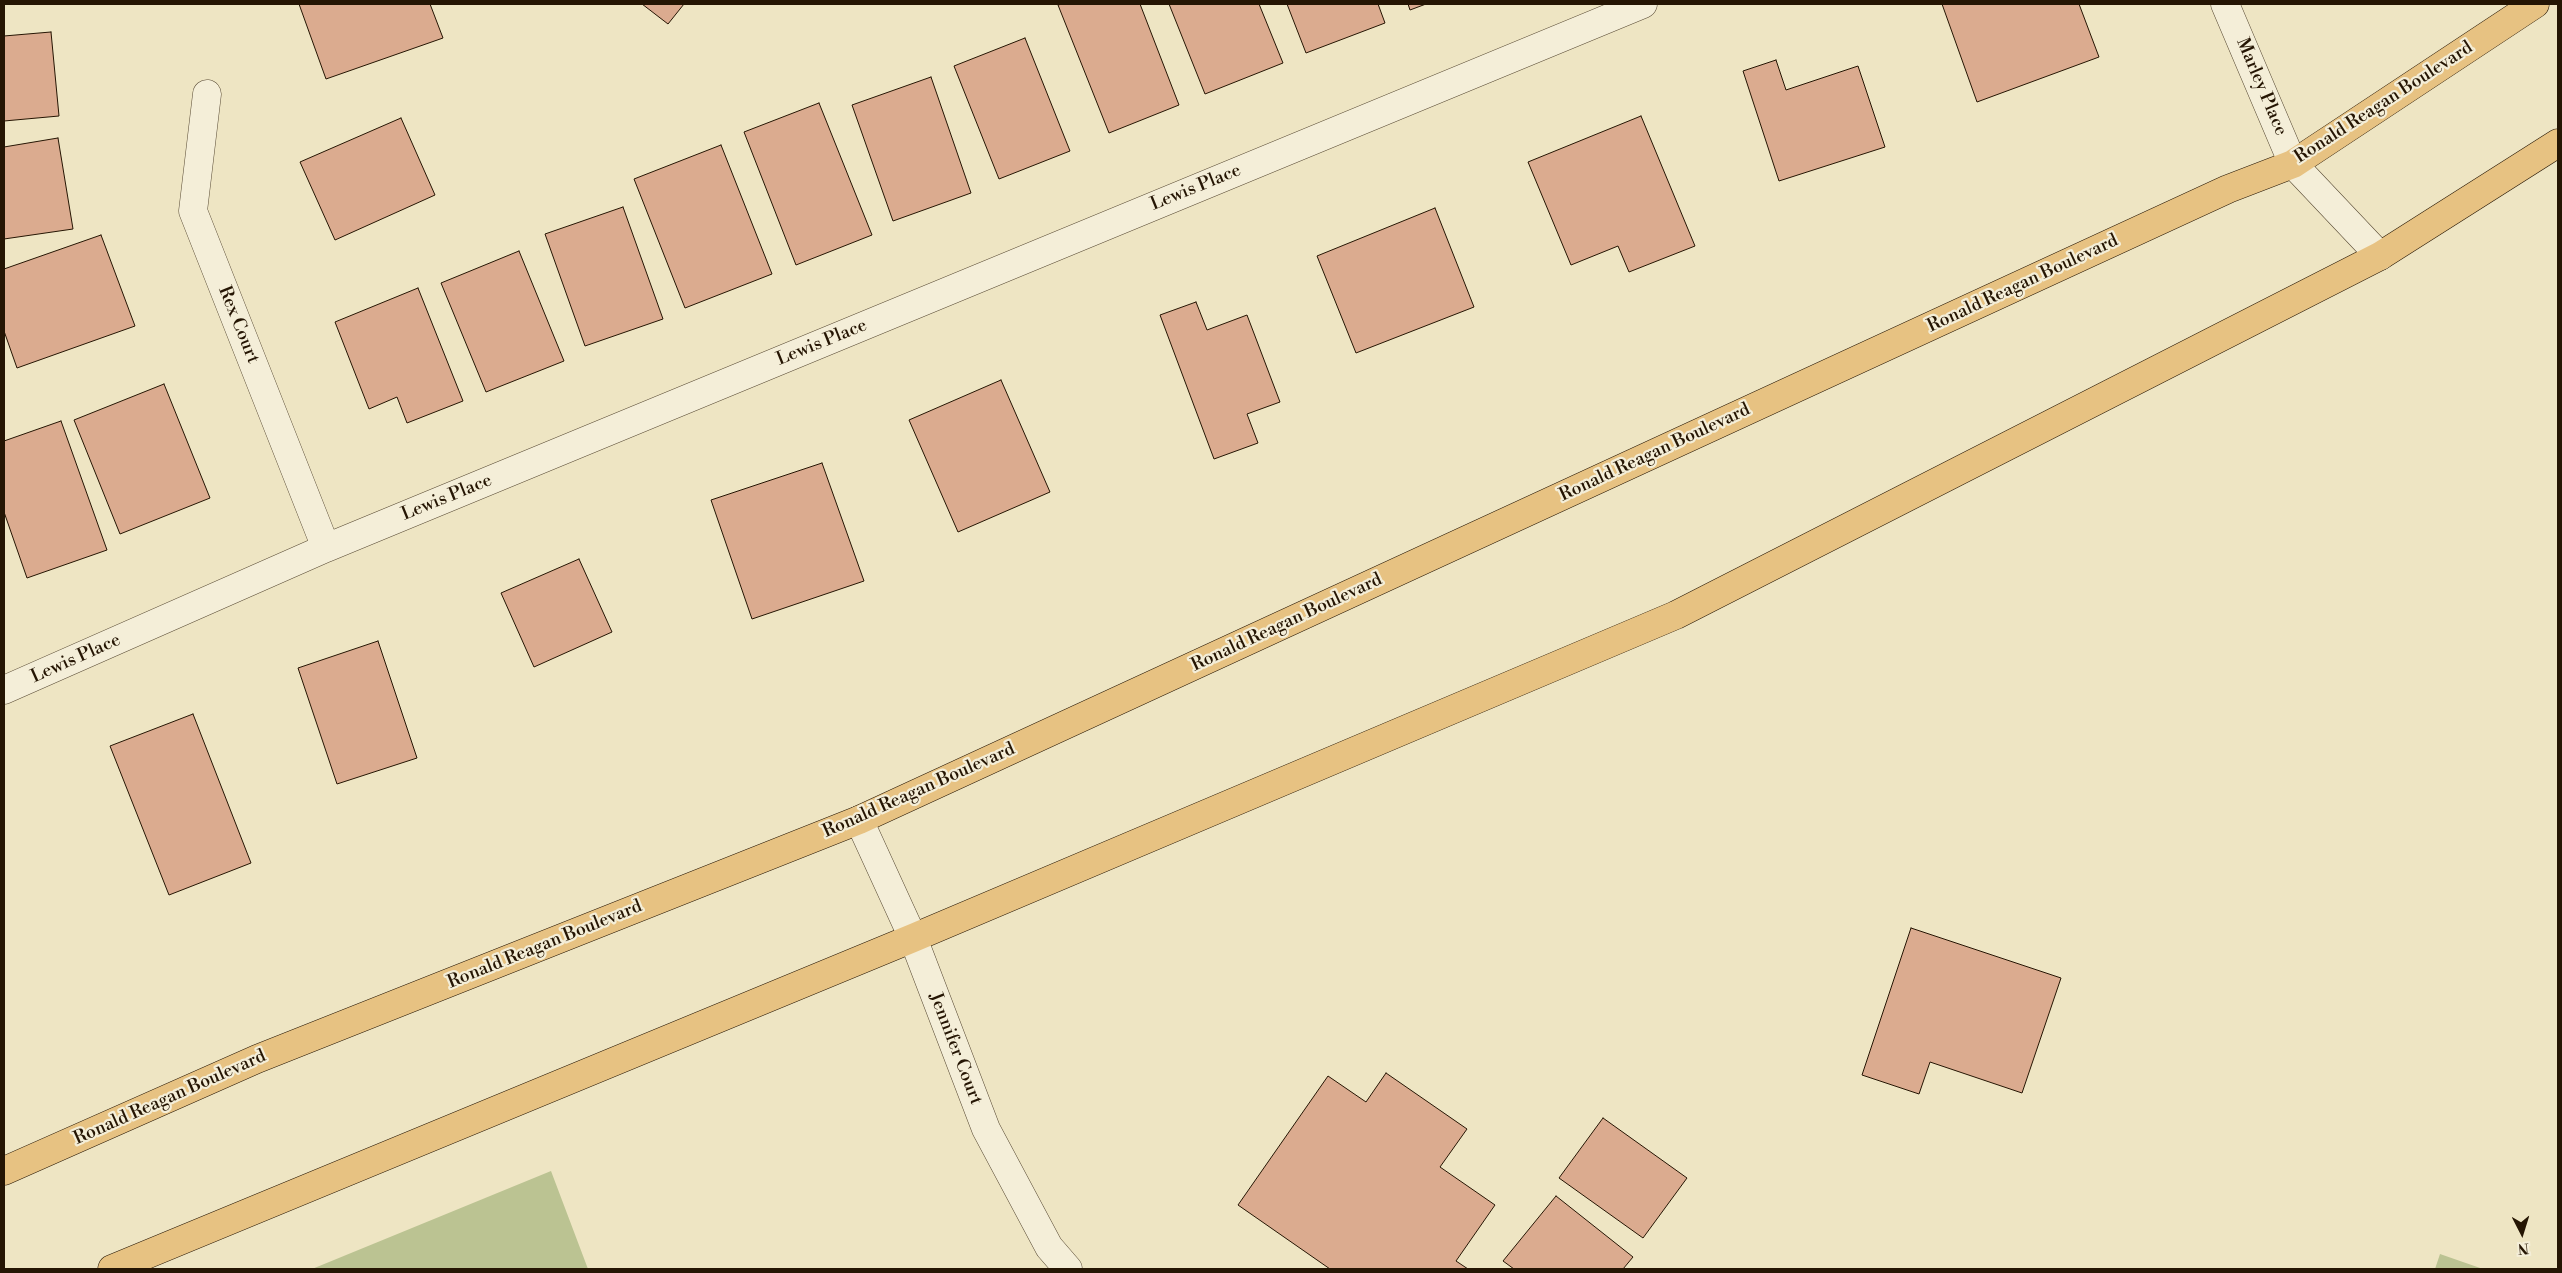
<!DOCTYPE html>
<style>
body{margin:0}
#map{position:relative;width:2562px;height:1273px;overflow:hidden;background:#eee5c3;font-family:"Libre Bodoni",serif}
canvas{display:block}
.frame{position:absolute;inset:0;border:5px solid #251503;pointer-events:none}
.north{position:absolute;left:2497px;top:1208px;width:50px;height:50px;-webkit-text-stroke:4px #f4eed8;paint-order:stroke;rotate:175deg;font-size:14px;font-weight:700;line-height:20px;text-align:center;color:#251503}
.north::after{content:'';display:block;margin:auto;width:18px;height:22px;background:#251503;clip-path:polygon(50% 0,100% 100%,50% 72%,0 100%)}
</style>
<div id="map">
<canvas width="2562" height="1273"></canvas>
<div class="frame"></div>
<div class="north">N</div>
</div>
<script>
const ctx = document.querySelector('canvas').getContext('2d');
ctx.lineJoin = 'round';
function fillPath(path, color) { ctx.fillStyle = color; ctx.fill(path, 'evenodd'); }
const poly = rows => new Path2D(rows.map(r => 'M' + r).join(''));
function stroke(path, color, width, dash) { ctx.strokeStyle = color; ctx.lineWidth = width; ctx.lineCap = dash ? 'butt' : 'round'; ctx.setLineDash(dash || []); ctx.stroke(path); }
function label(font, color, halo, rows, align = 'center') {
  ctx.font = font + ' "Libre Bodoni",serif'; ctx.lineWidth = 4.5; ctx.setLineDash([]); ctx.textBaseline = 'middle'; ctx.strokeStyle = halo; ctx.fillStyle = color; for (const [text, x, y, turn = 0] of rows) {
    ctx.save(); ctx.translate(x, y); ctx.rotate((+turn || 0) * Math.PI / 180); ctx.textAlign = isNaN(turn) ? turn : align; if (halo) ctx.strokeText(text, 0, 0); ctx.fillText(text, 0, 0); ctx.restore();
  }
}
fillPath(poly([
 [551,1171,588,1269,312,1269],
 [2440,1254,2483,1269,2435,1269]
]), '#bbc392');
const building = poly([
 [299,4,430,4,443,38,326,79,299,4],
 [642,4,684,4,668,24,642,4],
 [1062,4,1140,4,1179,105,1109,133,1058,5,1062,4],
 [1169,4,1259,4,1283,63,1205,94,1169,4],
 [1287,4,1378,4,1385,23,1306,53,1287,4],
 [1408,4,1426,4,1410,10,1408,4],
 [1942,4,2079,4,2099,57,1977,102,1942,4],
 [51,32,59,116,4,121,4,36,51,32],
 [1025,38,1070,151,999,179,954,66,1025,38],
 [1776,60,1786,90,1858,66,1885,147,1779,181,1743,71,1776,60],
 [931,77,971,193,893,221,852,105,931,77],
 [819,103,872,235,796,265,744,132,819,103],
 [1641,116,1695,246,1629,272,1618,246,1571,265,1528,162,1641,116],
 [401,118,435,195,335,240,300,162,401,118],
 [58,138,73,229,4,239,4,147,58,138],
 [721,145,772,274,685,308,634,179,721,145],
 [623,207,663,319,585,346,545,234,623,207],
 [1435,208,1474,307,1356,353,1317,256,1435,208],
 [101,235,135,326,17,368,4,331,4,269,101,235],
 [519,251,564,361,486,392,441,283,519,251],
 [418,288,463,401,407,423,397,397,369,409,335,322,418,288],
 [1196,302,1207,330,1247,315,1280,402,1247,414,1258,443,1214,459,1160,315,1196,302],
 [1001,380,1050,492,958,532,909,420,1001,380],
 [164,384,210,498,120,534,74,420,164,384],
 [61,421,107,550,27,578,4,512,4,441,61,421],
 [822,463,864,581,752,619,711,500,822,463],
 [579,559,612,632,534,667,501,593,579,559],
 [378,641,417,758,337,784,298,668,378,641],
 [193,714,251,863,169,895,110,746,193,714],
 [1911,928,2061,978,2022,1093,1930,1062,1919,1094,1862,1075,1911,928],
 [1386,1073,1467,1129,1440,1167,1495,1205,1456,1261,1468,1269,1330,1269,1238,1205,1328,1076,1366,1102,1386,1073],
 [1603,1118,1687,1178,1643,1238,1559,1178,1603,1118],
 [1556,1196,1633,1257,1623,1269,1514,1269,1503,1261,1556,1196]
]);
fillPath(building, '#dbab8f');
stroke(building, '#251503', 1);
const minor = poly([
 [2225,4,2293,164,2380,256],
 [207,94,193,211,326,548],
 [4,690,326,548,1643,4],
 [859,820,913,938,986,1129,1049,1247,1068,1269]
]);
const major = poly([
 [4,1171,257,1059,859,820,2228,189,2293,164,2535,4],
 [112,1269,913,938,1676,615,2380,256,2558,143]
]);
stroke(minor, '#574933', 29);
stroke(major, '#251503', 29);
stroke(minor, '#f4eed8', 28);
stroke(major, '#e7c282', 28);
label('18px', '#251503', '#f4eed8', [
 ["Marley Place",2261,87,67],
 ["Ronald Reagan Boulevard",2384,103,-33],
 ["Lewis Place",1196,188,-22],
 ["Ronald Reagan Boulevard",2023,284,-25],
 ["Rex Court",238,325,68],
 ["Lewis Place",822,343,-22],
 ["Ronald Reagan Boulevard",1655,453,-25],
 ["Lewis Place",447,498,-22],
 ["Ronald Reagan Boulevard",1287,623,-25],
 ["Lewis Place",76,659,-24],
 ["Ronald Reagan Boulevard",919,791,-24],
 ["Ronald Reagan Boulevard",545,945,-22],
 ["Jennifer Court",955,1049,69],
 ["Ronald Reagan Boulevard",170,1098,-24]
]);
</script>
